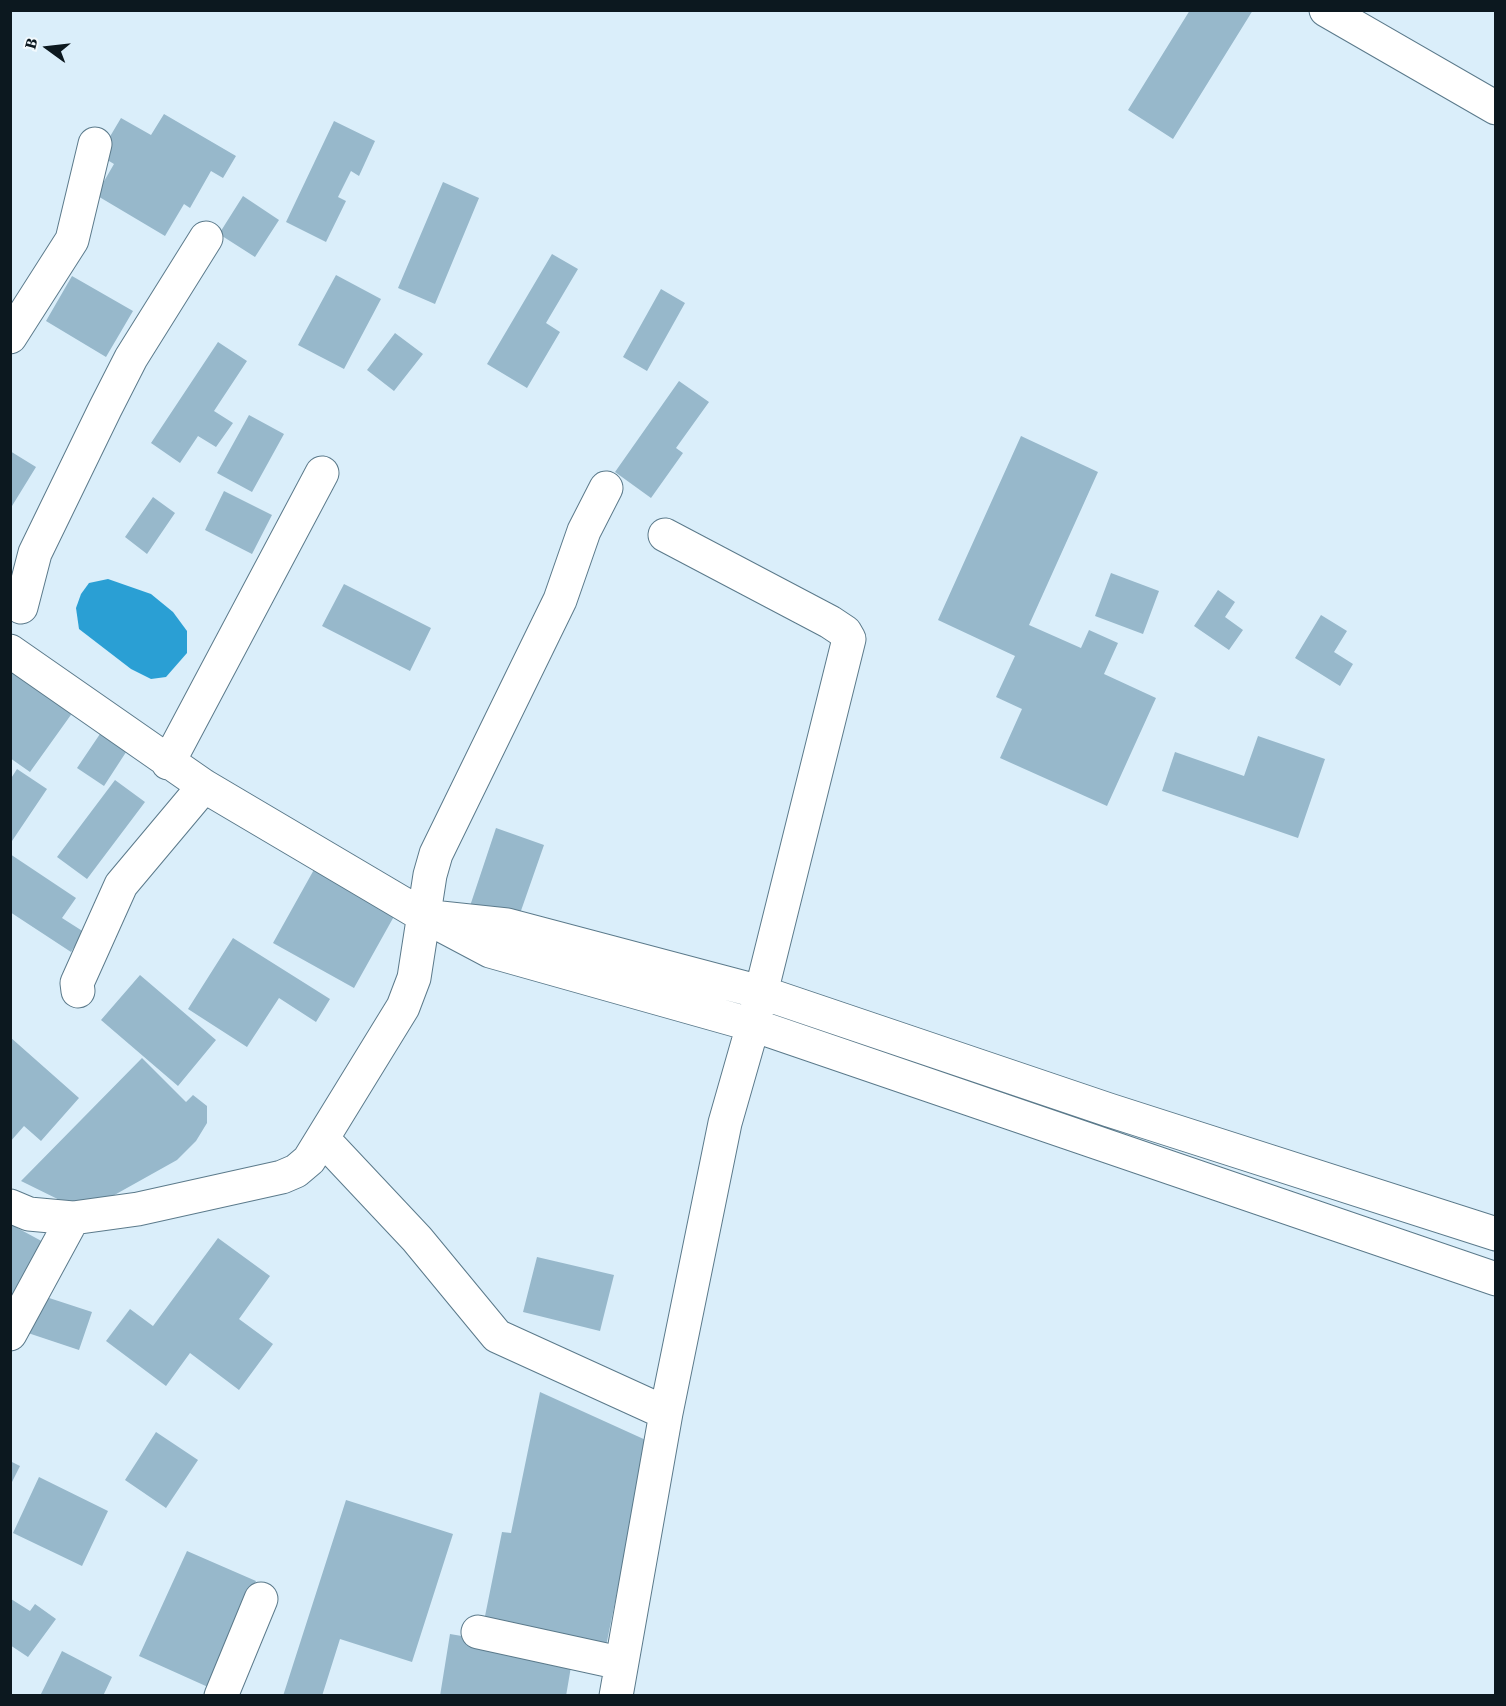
<!DOCTYPE html>
<style>
body{margin:0}
#map{position:relative;width:1506px;height:1706px;overflow:hidden;background:#daeefa;font-family:"Source Serif 4",serif}
canvas{display:block}
.frame{position:absolute;inset:0;border:12px solid #0c181f;pointer-events:none}
.north{position:absolute;left:18px;top:18px;width:60px;height:60px;-webkit-text-stroke:4px #f2f9fd;paint-order:stroke;rotate:285deg;font-size:16px;font-weight:700;line-height:24px;text-align:center;color:#0c181f}
.north::after{content:'';display:block;margin:auto;width:21px;height:27px;background:#0c181f;clip-path:polygon(50% 0,100% 100%,50% 72%,0 100%)}
</style>
<div id="map">
<canvas width="1506" height="1706"></canvas>
<div class="frame"></div>
<div class="north">B</div>
</div>
<script>
const ctx = document.querySelector('canvas').getContext('2d');
ctx.lineJoin = 'round';
function fillPath(path, color) { ctx.fillStyle = color; ctx.fill(path, 'evenodd'); }
const poly = rows => new Path2D(rows.map(r => 'M' + r).join(''));
function stroke(path, color, width, dash) { ctx.strokeStyle = color; ctx.lineWidth = width; ctx.lineCap = dash ? 'butt' : 'round'; ctx.setLineDash(dash || []); ctx.stroke(path); }
fillPath(poly([
 [108,579,151,594,173,612,187,631,187,653,166,677,151,679,131,669,79,629,76,608,81,594,89,583]
]), '#2a9fd4');
fillPath(poly([
 [1190,10,1253,10,1173,139,1128,110],
 [164,114,236,156,223,178,211,171,190,208,184,204,165,236,96,195,114,164,99,155,121,118,151,135],
 [334,121,375,141,359,176,351,171,338,197,346,201,326,242,286,222],
 [443,182,479,198,435,304,398,288],
 [243,196,279,220,255,257,219,234],
 [552,254,578,269,546,323,560,332,527,388,487,364],
 [336,275,381,299,344,369,298,345],
 [72,276,133,311,106,357,46,321],
 [661,289,685,303,647,371,623,357],
 [395,333,423,354,394,391,367,370],
 [218,342,247,361,214,411,233,423,216,447,198,436,180,463,151,443],
 [679,381,709,402,676,448,683,453,651,498,615,472],
 [249,415,284,434,252,492,217,473],
 [1021,436,1098,472,1029,625,1081,648,1089,630,1118,643,1104,674,1156,698,1107,806,1000,758,1022,709,996,697,1015,656,938,620],
 [10,451,36,467,12,506,10,505],
 [224,491,272,515,252,554,205,530],
 [153,497,175,513,147,554,125,537],
 [1111,573,1159,591,1143,634,1095,616],
 [344,584,431,628,410,671,322,626],
 [1218,590,1235,602,1225,617,1243,630,1229,650,1194,626],
 [1321,615,1347,631,1334,652,1353,664,1340,686,1295,658],
 [10,665,78,705,30,772,10,758],
 [104,728,130,746,104,786,77,768],
 [1258,736,1325,759,1298,838,1162,791,1175,752,1244,776],
 [17,769,47,789,10,844,10,780],
 [115,780,145,802,87,879,57,857],
 [496,828,544,845,516,925,469,909],
 [10,854,76,898,62,918,84,932,71,952,10,912],
 [316,866,397,911,354,988,273,943],
 [233,938,330,999,316,1022,279,998,247,1047,188,1009],
 [140,975,216,1040,178,1086,101,1020],
 [10,1037,79,1098,41,1141,24,1126,10,1142],
 [142,1058,186,1102,193,1095,207,1106,207,1123,196,1141,177,1160,84,1212,21,1181],
 [10,1224,47,1244,10,1312],
 [218,1238,270,1276,239,1319,273,1344,239,1390,190,1353,166,1386,106,1341,130,1309,153,1326],
 [537,1257,614,1275,600,1331,523,1312],
 [40,1295,92,1312,79,1350,28,1333],
 [540,1392,648,1441,605,1651,483,1626,502,1532,511,1533],
 [156,1432,198,1460,166,1508,125,1480],
 [10,1461,20,1466,10,1486],
 [39,1477,108,1511,82,1566,13,1533],
 [346,1500,453,1534,412,1662,340,1639,322,1696,283,1696],
 [187,1551,256,1581,208,1687,139,1656],
 [11,1599,30,1611,35,1604,56,1619,28,1657,10,1645],
 [450,1634,573,1655,566,1696,440,1696],
 [62,1651,112,1677,103,1696,40,1696]
]), '#97b8cb');
const minor = poly([
 [1326,10,1496,108],
 [10,337,72,240,95,144],
 [21,607,35,553,105,409,131,358,206,238],
 [10,651,204,786,424,916,490,951,753,1025,1496,1279],
 [168,763,322,473],
 [441,918,507,925,760,992,1109,1110,1496,1234],
 [78,991,77,983,121,885,204,786],
 [323,1139,417,1239,497,1336,666,1413],
 [10,1206,29,1214,73,1218,138,1209,282,1177,296,1171,309,1160,403,1007,414,978,430,875,436,854,560,600,584,531,606,488],
 [10,1334,73,1218],
 [478,1632,620,1663],
 [221,1696,261,1599],
 [616,1696,666,1413,725,1123,753,1025,849,639,845,632,830,622,665,535]
]);
stroke(minor, '#5b7a8b', 35);
stroke(minor, '#fff', 33);
</script>
